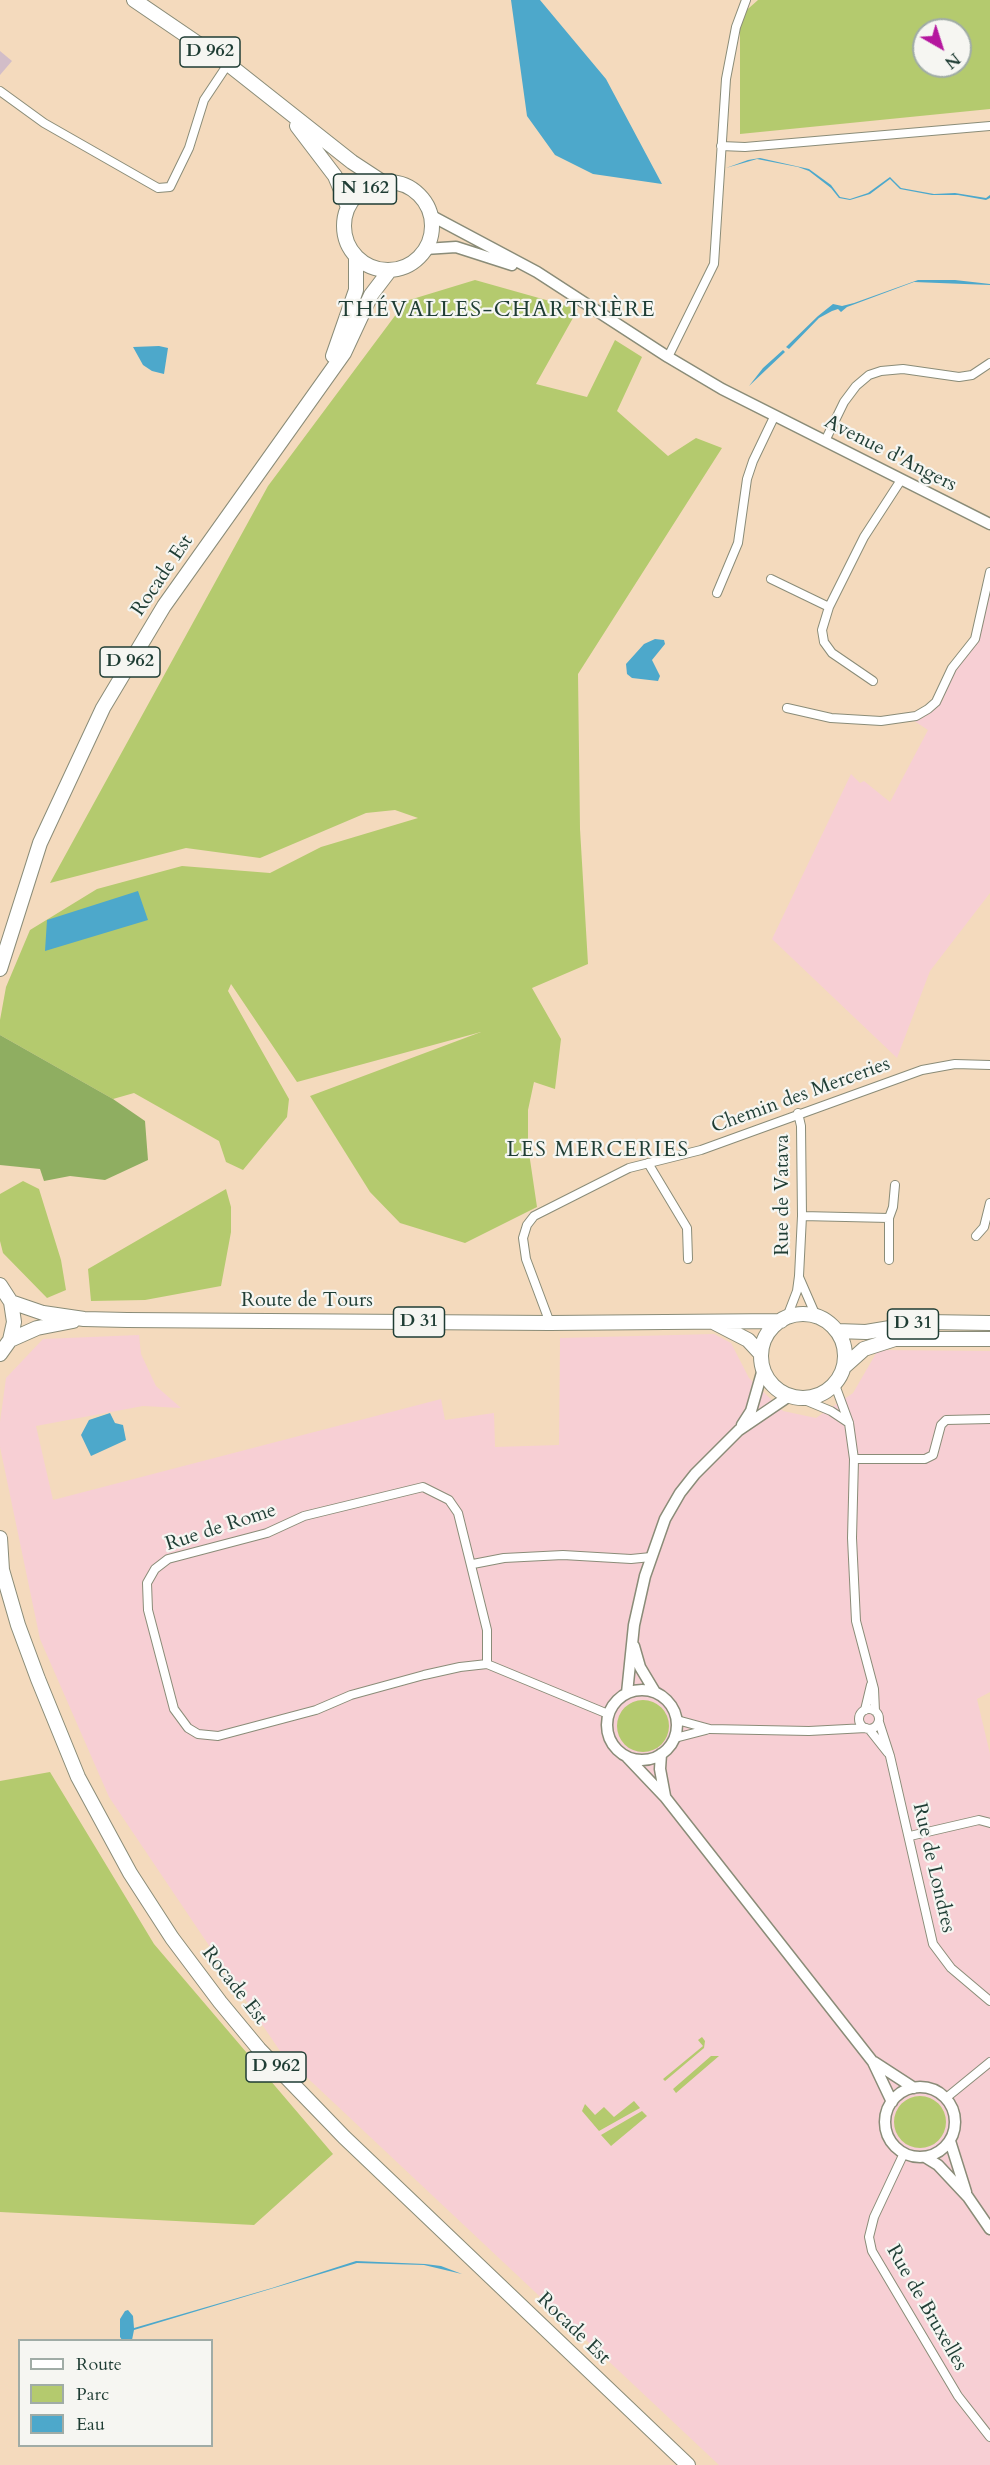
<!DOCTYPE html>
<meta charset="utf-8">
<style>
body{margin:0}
#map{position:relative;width:990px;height:2465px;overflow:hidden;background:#f4dabd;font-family:Cardo,serif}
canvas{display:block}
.legend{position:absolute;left:18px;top:2339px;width:195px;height:108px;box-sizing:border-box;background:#f6f6f2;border:2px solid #a0aca6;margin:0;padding:8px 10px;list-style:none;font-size:18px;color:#1f3d34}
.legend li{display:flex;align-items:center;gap:12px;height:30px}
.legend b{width:30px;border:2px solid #a0aca6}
.north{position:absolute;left:912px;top:18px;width:60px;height:60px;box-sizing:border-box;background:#f6f6f2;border:2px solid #a0aca6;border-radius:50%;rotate:141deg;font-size:16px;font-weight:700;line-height:24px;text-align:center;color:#1f3d34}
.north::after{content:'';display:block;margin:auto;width:21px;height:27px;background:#b5179e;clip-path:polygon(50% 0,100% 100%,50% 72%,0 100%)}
</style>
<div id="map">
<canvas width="990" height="2465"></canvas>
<ul class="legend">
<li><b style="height:8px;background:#fff"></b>Route</li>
<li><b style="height:16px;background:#b4ca6e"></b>Parc</li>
<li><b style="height:16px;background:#4da8cb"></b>Eau</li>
</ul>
<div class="north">N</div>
</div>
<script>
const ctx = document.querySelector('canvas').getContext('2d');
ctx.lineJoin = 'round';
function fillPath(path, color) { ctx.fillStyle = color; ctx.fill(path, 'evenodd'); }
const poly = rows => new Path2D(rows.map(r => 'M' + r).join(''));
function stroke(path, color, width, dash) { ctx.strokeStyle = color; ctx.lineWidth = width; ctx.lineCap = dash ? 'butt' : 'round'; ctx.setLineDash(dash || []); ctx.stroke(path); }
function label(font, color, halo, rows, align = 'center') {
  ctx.font = font + ' Cardo,serif'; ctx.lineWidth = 4.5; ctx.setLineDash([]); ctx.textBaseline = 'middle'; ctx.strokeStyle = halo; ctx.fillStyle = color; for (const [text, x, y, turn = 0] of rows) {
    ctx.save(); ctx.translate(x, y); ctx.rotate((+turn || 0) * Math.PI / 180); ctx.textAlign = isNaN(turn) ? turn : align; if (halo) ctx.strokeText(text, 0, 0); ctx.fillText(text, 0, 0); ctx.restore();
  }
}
fillPath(poly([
 [990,589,990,893,930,971,897,1058,772,939,851,774,860,783,864,781,890,802,928,730,913,720,921,719,943,700,946,683,968,653],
 [714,1334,731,1343,749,1378,783,1411,816,1418,853,1393,878,1350,990,1351,990,1692,977,1699,990,1754,990,2465,719,2465,282,2054,109,1797,40,1639,0,1447,0,1422,6,1378,43,1339,139,1335,141,1354,156,1386,181,1408,143,1406,36,1426,53,1500,441,1399,445,1420,494,1413,495,1447,559,1445,560,1338]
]), '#f7cfd4');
fillPath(poly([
 [0,51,12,61,0,75]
]), '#d2bdc8');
fillPath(poly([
 [758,0,990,0,990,109,740,134,740,16],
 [924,30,960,30,960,66,924,66],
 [475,280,578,309,536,384,587,397,615,340,642,357,617,411,668,456,696,438,722,448,578,674,580,829,588,964,532,988,561,1039,555,1089,534,1082,528,1110,528,1146,537,1207,465,1243,400,1223,370,1192,310,1096,481,1032,297,1082,231,984,228,991,289,1099,287,1117,243,1170,226,1162,219,1141,134,1093,113,1099,0,1035,0,1020,6,987,30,930,97,889,182,866,270,873,321,847,418,818,395,810,366,813,260,858,186,848,50,883,268,486,406,301],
 [23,1181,39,1189,61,1260,66,1290,47,1298,3,1253,0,1241,0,1194],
 [226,1189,231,1207,231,1232,221,1286,145,1300,91,1301,88,1269],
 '617 1726a26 26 0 1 1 52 0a26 26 0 1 1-52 0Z',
 [50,1772,154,1944,333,2154,254,2225,0,2212,0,1781],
 [702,2037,705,2041,704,2048,665,2081,663,2079,703,2046,698,2040],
 [711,2056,719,2056,676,2093,673,2089],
 '894 2122a26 26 0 1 1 52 0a26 26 0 1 1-52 0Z',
 [634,2101,640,2108,599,2131,582,2111,585,2104,595,2115,604,2107,614,2117],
 [642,2111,647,2116,611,2146,601,2135]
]), '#b4ca6e');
fillPath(poly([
 [0,1035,113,1099,145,1121,148,1160,105,1180,70,1176,44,1181,40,1169,0,1165]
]), '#8fae61');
fillPath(poly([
 [511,0,540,0,606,79,662,184,593,174,555,155,527,116],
 [760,158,809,169,831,185,840,197,850,199,868,193,890,177,901,188,934,194,955,193,986,198,990,195,990,198,986,200,958,195,932,195,900,189,890,179,870,194,850,200,839,198,831,188,809,171,798,167,757,159,726,168,748,160],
 [918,280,955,280,990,284,990,285,914,282,847,307,841,312,838,309,832,311,819,318,789,349,786,347,818,316,833,304,842,306,854,303],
 [159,346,168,348,164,374,152,371,143,365,133,347],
 [783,350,785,352,749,386,763,368],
 [655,639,664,640,665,644,652,660,660,676,658,681,632,678,627,674,626,664,644,644],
 [138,891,148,920,45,951,47,920],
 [110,1413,115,1423,123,1425,126,1440,91,1456,81,1435,89,1420],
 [356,2261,425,2264,441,2266,462,2274,424,2265,357,2263,134,2330,132,2340,122,2340,120,2337,120,2319,125,2311,128,2310,133,2316,134,2328,272,2288]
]), '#4da8cb');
const minor = poly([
 [0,91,44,123,158,188,170,187,189,148,204,100,228,64],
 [721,146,745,147,990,126],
 [668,357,714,264,726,79,736,27,746,0],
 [825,441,844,402,856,386,869,375,881,371,903,369,959,377,972,375,990,363],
 [771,579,829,607],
 [717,593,738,543,747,479,753,461,775,415],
 [873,681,832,653,824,642,822,630,829,607,864,537,901,480],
 [787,708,831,718,881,721,916,716,928,709,936,702,952,668,975,639,990,572],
 [648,1163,687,1228,688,1259],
 [802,1216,889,1218],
 [976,1236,984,1227,990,1203],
 [889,1260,889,1218,893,1207,895,1185],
 [799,1277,816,1316],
 [787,1317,797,1291,799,1276,802,1216,801,1126,798,1113],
 [550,1323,526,1259,523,1238,527,1225,534,1216,629,1168,701,1150,922,1070,955,1064,990,1065],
 [835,1385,849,1423,854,1459,852,1538,856,1621,874,1689,875,1711],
 [802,1399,831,1411,849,1423],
 [854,1459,925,1459,933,1455,941,1425,946,1420,990,1419],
 [473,1564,504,1558,563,1555,631,1559,651,1557],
 [487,1664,487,1630,458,1513,449,1500,423,1487,304,1516,267,1533,168,1559,155,1569,147,1583,148,1610,174,1709,188,1728,198,1734,218,1736,316,1710,351,1695,424,1675,460,1667,487,1664,608,1714],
 '859 1719a10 10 0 1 1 20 0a10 10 0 1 1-20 0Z',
 [865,1710,871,1685],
 [677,1720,710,1729,809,1731,866,1728],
 [879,1722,890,1756,933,1944,951,1968,990,2001],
 [869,1729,888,1753],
 [675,1738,706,1730],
 [910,1836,979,1820,990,1823],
 [946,2098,990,2062],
 [904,2153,874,2217,869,2237,872,2251,958,2396,990,2437]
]);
const tertiary = poly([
 [430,215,537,272,668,357,722,389,990,524],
 [425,249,456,247,512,265],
 [742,1425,751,1411,763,1369],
 [634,1646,640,1667,655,1692],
 '607 1725a35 35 0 1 1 70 0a35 35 0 1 1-70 0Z',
 [627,1693,634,1625,645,1576,665,1519,680,1493,695,1474,739,1430,789,1396],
 [661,1754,660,1769,665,1796],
 [627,1757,665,1797,873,2062,892,2102],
 [874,2062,914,2088],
 '885 2122a35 35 0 1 1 70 0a35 35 0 1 1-70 0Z',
 [950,2141,966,2192],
 [925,2157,938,2165,968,2197,990,2229]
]);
const primary = poly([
 [134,0,228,64,352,162,384,183],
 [297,126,335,176,348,207],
 '344 226a44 44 0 1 1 88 0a44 44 0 1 1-88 0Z',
 [333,356,356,290,356,257],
 [0,969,40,843,103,708,164,606,344,353,371,295,390,270],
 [0,1285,11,1302,14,1322,10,1340,0,1354],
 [11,1302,43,1313,84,1319,127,1320,550,1323,781,1321],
 '761 1356a42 42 0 1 1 84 0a42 42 0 1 1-84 0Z',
 [715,1323,748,1340,761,1354],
 [837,1331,866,1332,926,1322,990,1323],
 [10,1340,37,1328,73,1321],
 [845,1366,864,1349,895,1339,990,1339],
 [0,1538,2,1570],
 [0,1563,18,1625,38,1679,78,1777,130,1873,172,1938,220,2002,259,2049,344,2137,688,2465]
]);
stroke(minor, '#8a8c78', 10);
stroke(tertiary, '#8a8c78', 13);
stroke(primary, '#8a8c78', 16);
stroke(minor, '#fff', 8);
stroke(tertiary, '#fff', 10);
stroke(primary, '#fff', 14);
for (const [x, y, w] of [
 [210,52,60],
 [365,189,63],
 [130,662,60],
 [419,1322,51],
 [913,1324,51],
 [276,2067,60]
]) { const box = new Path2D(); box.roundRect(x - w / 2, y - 15, w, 30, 4.5); ctx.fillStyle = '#f6f6f2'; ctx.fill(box); stroke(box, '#1f3d34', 1.5); }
label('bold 18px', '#1f3d34', null, [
 ["D 962",210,52],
 ["N 162",365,189],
 ["D 962",130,662],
 ["D 31",419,1322],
 ["D 31",913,1324],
 ["D 962",276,2067]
]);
label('20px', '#1f3d34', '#f6f6f2', [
 ["Avenue d'Angers",890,454,27],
 ["Rocade Est",163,576,-56],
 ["Chemin des Merceries",801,1096,-20],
 ["Rue de Vatava",783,1195,-90],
 ["Route de Tours",307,1301],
 ["Rue de Rome",221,1528,-18],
 ["Rue de Londres",933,1868,77],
 ["Rocade Est",234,1986,52],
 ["Rue de Bruxelles",926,2308,60],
 ["Rocade Est",573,2329,44]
]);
ctx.letterSpacing = '1.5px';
label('21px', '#1f3d34', '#f6f6f2', [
 ["LES MERCERIES",598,1151]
]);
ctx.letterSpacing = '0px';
ctx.letterSpacing = '1.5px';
label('22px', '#1f3d34', '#f6f6f2', [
 ["THÉVALLES-CHARTRIÈRE",497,311]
]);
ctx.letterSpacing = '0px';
</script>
